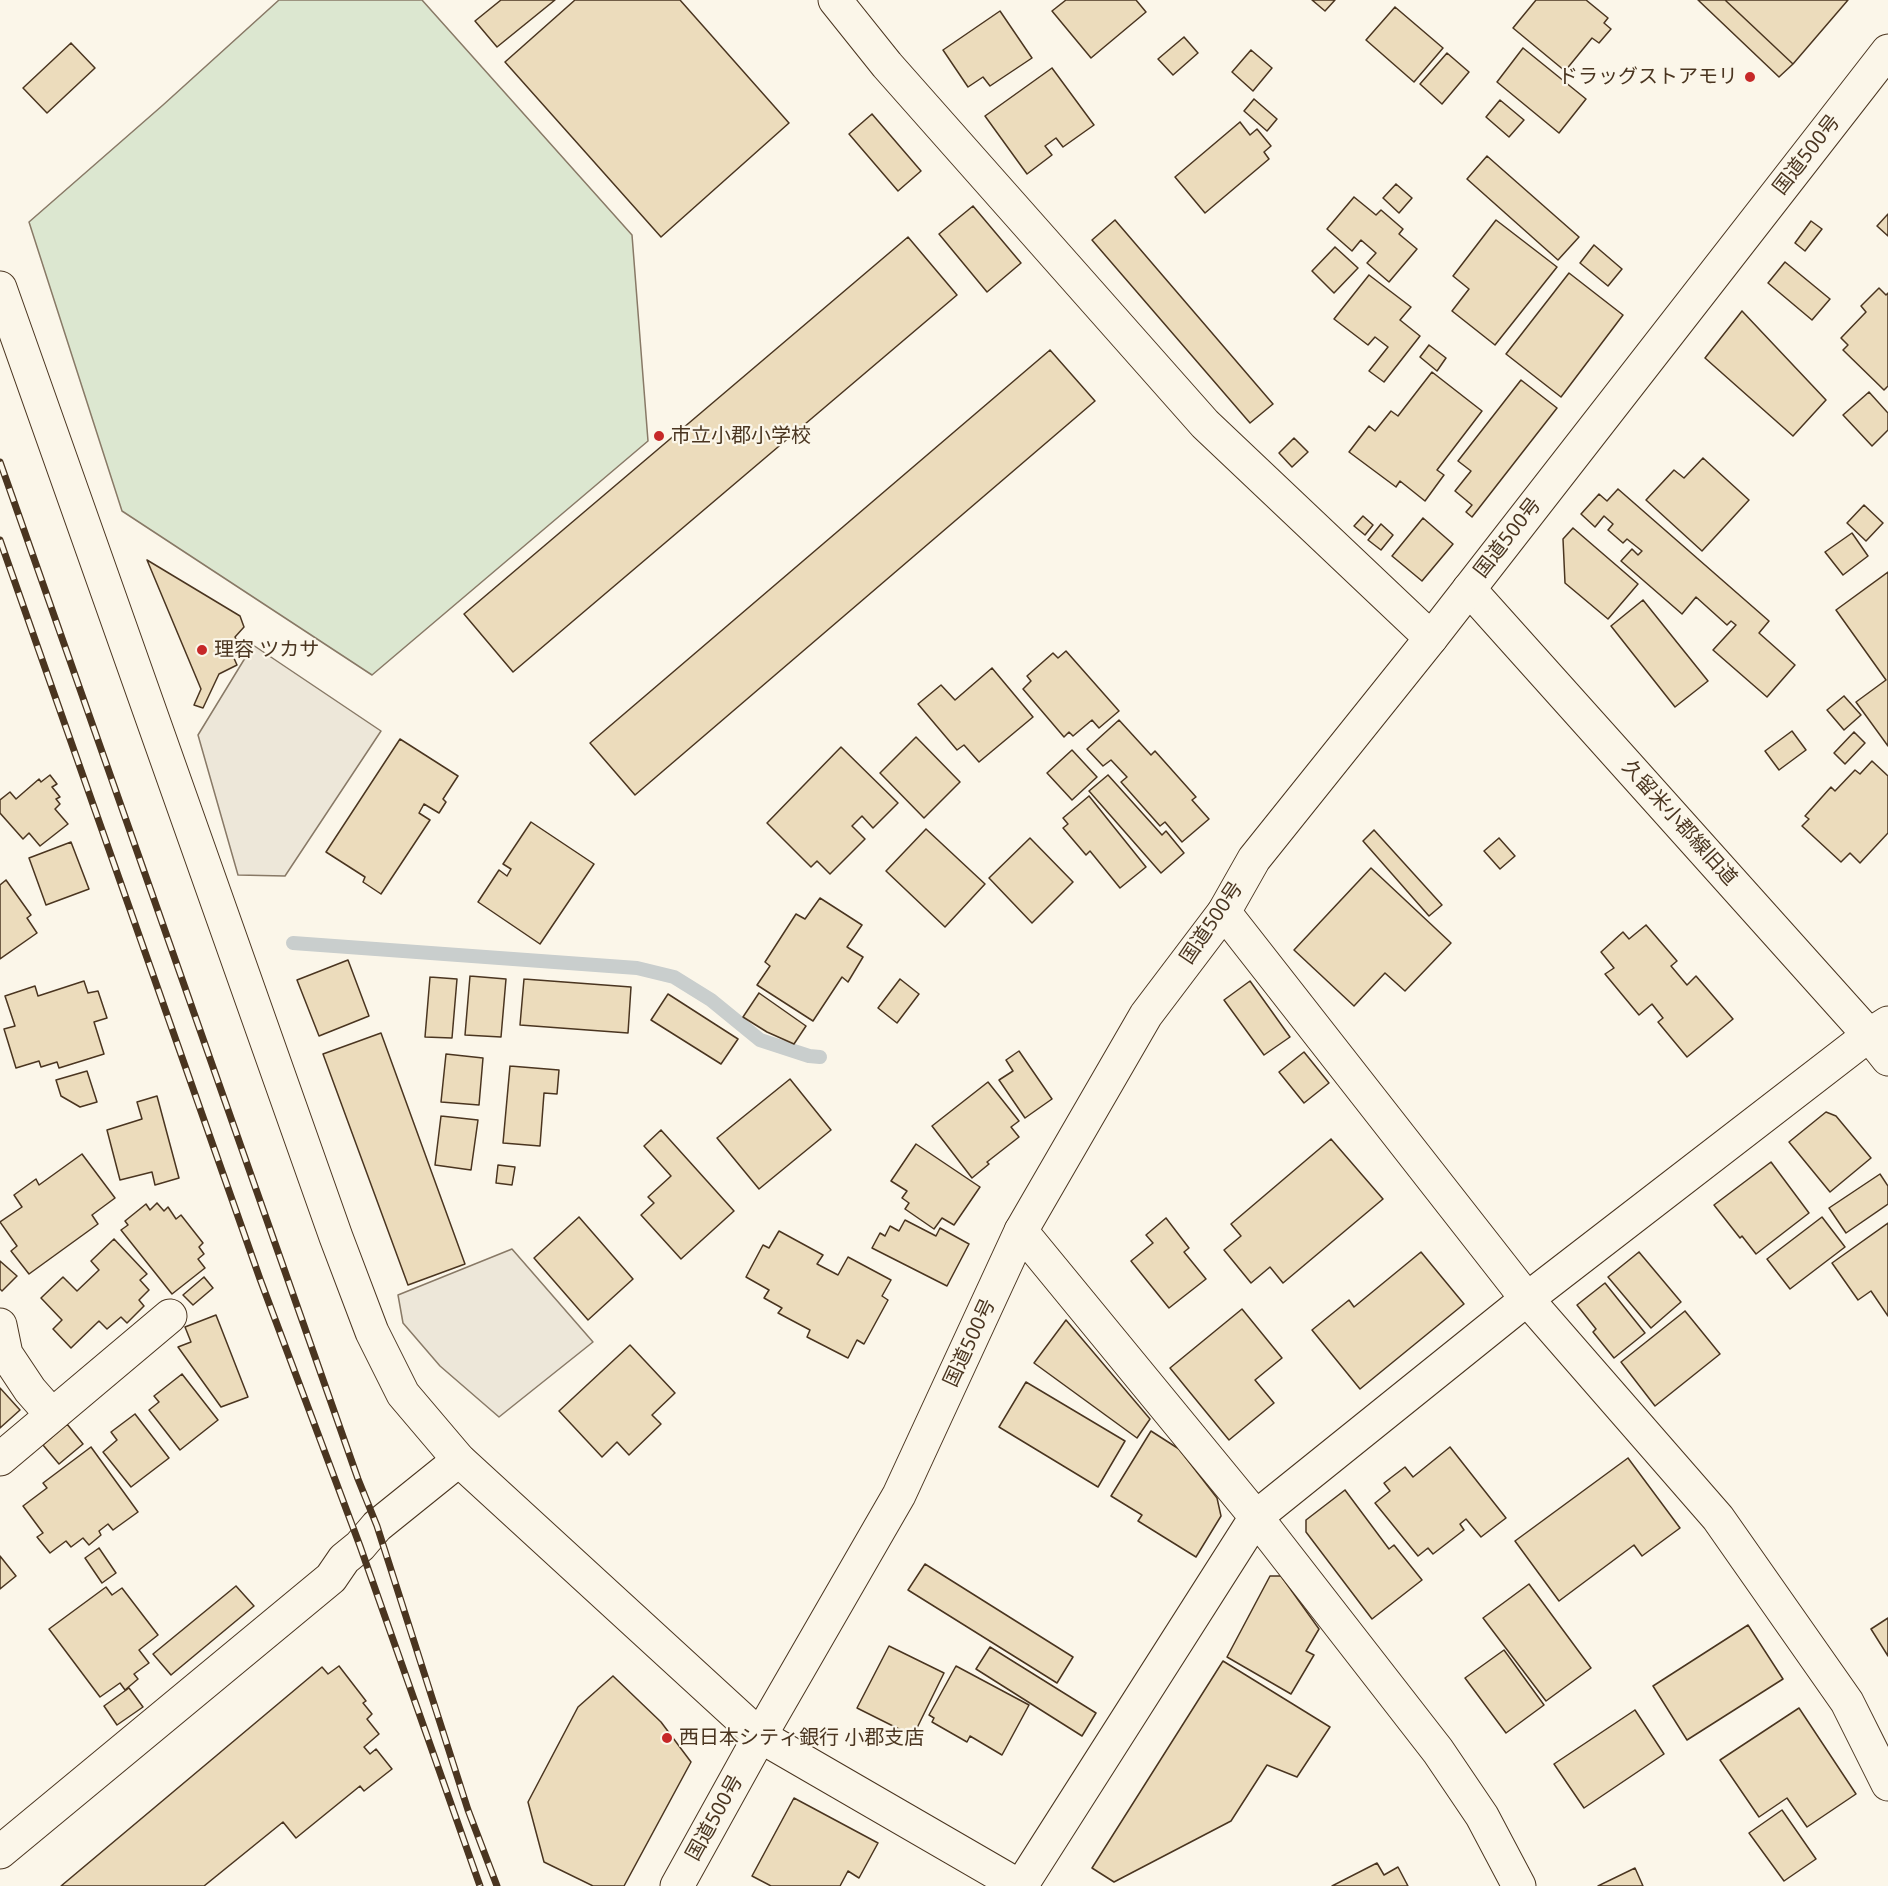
<!DOCTYPE html>
<meta charset="utf-8">
<style>
body{margin:0}
canvas{display:block;background:#fbf6e9}
</style>
<canvas width="1888" height="1886"></canvas>
<script>
const ctx = document.querySelector('canvas').getContext('2d');
ctx.lineJoin = 'round';
function fillPath(path, color) { ctx.fillStyle = color; ctx.fill(path, 'evenodd'); }
const poly = rows => new Path2D(rows.map(r => 'M' + r).join(''));
function stroke(path, color, width, dash) { ctx.strokeStyle = color; ctx.lineWidth = width; ctx.lineCap = dash ? 'butt' : 'round'; ctx.setLineDash(dash || []); ctx.stroke(path); }
function label(font, color, halo, rows, align = 'center') {
  ctx.font = font + ' "Noto Sans","Noto Sans JP",sans-serif'; ctx.lineWidth = 4.5; ctx.setLineDash([]); ctx.textBaseline = 'middle'; ctx.strokeStyle = halo; ctx.fillStyle = color; for (const [text, x, y, turn = 0] of rows) {
    ctx.save(); ctx.translate(x, y); ctx.rotate((+turn || 0) * Math.PI / 180); ctx.textAlign = isNaN(turn) ? turn : align; if (halo) ctx.strokeText(text, 0, 0); ctx.fillText(text, 0, 0); ctx.restore();
  }
}
const green = poly([
 [279,0,422,0,632,235,648,441,372,675,122,511,29,222,163,105,279,0]
]);
fillPath(green, '#dce7d0');
stroke(green, '#887966', 1.5);
const parking = poly([
 [253,645,381,731,285,876,238,875,198,735,253,645],
 [512,1249,593,1342,499,1417,440,1366,403,1323,398,1295,512,1249]
]);
fillPath(parking, '#ede7d9');
stroke(parking, '#887966', 1.5);
stroke(poly([
 [293,943,637,968,674,977,711,1000,760,1040,809,1056,820,1057]
]), '#c9cecd', 14);
const building = poly([
 [501,0,555,0,497,47,475,21,501,0],
 [575,0,680,0,789,123,661,237,505,62,575,0],
 [1066,0,1136,0,1146,12,1091,58,1052,11,1066,0],
 [1312,0,1335,0,1325,11,1312,0],
 [1536,0,1586,0,1608,18,1604,23,1611,29,1599,43,1592,38,1565,71,1513,28,1536,0],
 [1698,0,1725,0,1793,64,1779,77,1698,0],
 [1725,0,1848,0,1793,64,1725,0],
 [1395,7,1443,48,1414,82,1366,40,1395,7],
 [1000,11,1032,58,990,86,983,77,968,87,943,50,1000,11],
 [1184,37,1198,53,1173,75,1158,59,1184,37],
 [71,43,95,68,47,113,23,88,71,43],
 [1523,48,1586,99,1559,133,1497,82,1523,48],
 [1251,50,1272,68,1253,91,1232,72,1251,50],
 [1447,53,1469,72,1442,104,1420,84,1447,53],
 [1052,68,1094,125,1063,147,1056,138,1045,146,1052,155,1027,174,985,116,1052,68],
 [1254,99,1277,119,1267,131,1244,111,1254,99],
 [1500,100,1524,120,1509,137,1486,117,1500,100],
 [872,114,921,171,898,191,849,134,872,114],
 [1240,122,1250,135,1257,129,1271,146,1264,152,1269,159,1205,213,1175,177,1240,122],
 [1487,156,1579,237,1558,260,1467,179,1487,156],
 [1396,184,1412,198,1399,213,1383,198,1396,184],
 [1354,197,1376,215,1381,210,1403,229,1399,234,1417,249,1389,282,1367,263,1376,253,1361,240,1352,251,1327,229,1354,197],
 [973,206,1021,263,987,292,939,234,973,206],
 [1888,214,1888,236,1877,226,1888,214],
 [1115,220,1273,404,1250,423,1092,240,1115,220],
 [1496,220,1557,267,1495,345,1452,311,1469,289,1453,276,1496,220],
 [1811,221,1822,229,1805,251,1795,243,1811,221],
 [908,237,957,295,513,672,464,614,908,237],
 [1594,245,1622,269,1608,286,1580,263,1594,245],
 [1335,247,1358,268,1334,293,1312,271,1335,247],
 [1785,262,1830,299,1812,320,1768,283,1785,262],
 [1569,273,1623,315,1561,397,1506,354,1569,273],
 [1369,275,1411,307,1400,320,1420,336,1384,382,1369,371,1388,347,1375,337,1368,345,1334,319,1369,275],
 [1879,288,1886,295,1888,293,1888,386,1884,390,1843,350,1848,345,1841,338,1866,312,1861,306,1879,288],
 [1742,311,1826,400,1793,436,1705,358,1742,311],
 [1429,345,1446,358,1437,371,1420,357,1429,345],
 [1050,350,1095,401,635,795,590,743,1050,350],
 [1432,372,1482,411,1437,470,1444,475,1425,501,1400,481,1396,487,1349,452,1369,426,1375,431,1391,411,1398,416,1432,372],
 [1521,380,1557,408,1472,517,1466,512,1472,505,1455,491,1471,471,1458,461,1521,380],
 [1869,392,1888,413,1888,430,1872,446,1843,415,1869,392],
 [1294,438,1308,452,1292,467,1279,453,1294,438],
 [1703,458,1749,500,1702,551,1646,500,1674,470,1684,478,1703,458],
 [1618,489,1769,621,1759,633,1795,665,1767,697,1713,650,1736,625,1731,621,1727,625,1696,597,1682,614,1621,561,1632,549,1638,555,1642,551,1627,539,1623,543,1608,530,1613,524,1604,516,1595,527,1581,514,1599,494,1607,501,1618,489],
 [1864,505,1883,523,1866,541,1847,523,1864,505],
 [1363,516,1373,525,1365,535,1354,526,1363,516],
 [1423,518,1453,544,1422,581,1392,556,1423,518],
 [1381,524,1393,535,1381,550,1368,540,1381,524],
 [1573,528,1638,584,1608,619,1565,583,1563,539,1573,528],
 [1852,533,1868,556,1843,575,1825,552,1852,533],
 [147,560,240,616,244,627,235,637,243,653,233,656,237,665,219,674,203,708,194,705,201,689,147,560],
 [1888,572,1888,746,1856,702,1886,680,1836,610,1888,572],
 [1643,600,1708,681,1675,707,1611,626,1643,600],
 [1066,651,1119,711,1099,728,1092,720,1073,736,1069,732,1064,737,1023,689,1031,681,1027,676,1053,653,1058,658,1066,651],
 [992,668,1033,717,979,762,964,745,957,750,918,704,941,685,955,700,992,668],
 [1844,696,1861,715,1844,730,1827,710,1844,696],
 [1119,720,1151,755,1155,751,1196,797,1192,800,1209,819,1182,842,1165,822,1160,826,1121,782,1127,777,1111,760,1103,766,1087,749,1119,720],
 [1792,731,1806,750,1779,770,1765,751,1792,731],
 [1854,732,1865,743,1845,764,1834,753,1854,732],
 [916,737,960,782,924,818,880,773,916,737],
 [400,739,458,776,443,799,446,802,439,813,424,804,419,813,430,820,381,894,363,882,365,877,326,852,400,739],
 [841,747,898,803,873,828,862,816,852,826,865,839,830,874,817,861,811,867,767,823,841,747],
 [1072,750,1097,777,1072,800,1047,773,1072,750],
 [1872,761,1888,776,1888,833,1860,863,1850,853,1841,862,1802,826,1809,819,1805,816,1831,787,1835,791,1855,770,1860,774,1872,761],
 [50,775,57,784,52,787,60,797,56,799,60,804,55,809,68,824,40,846,29,833,23,839,0,813,0,800,10,792,16,799,39,779,41,782,50,775],
 [1108,775,1162,835,1166,831,1184,853,1161,873,1089,791,1108,775],
 [1089,796,1146,867,1120,888,1090,851,1086,855,1063,828,1068,824,1063,818,1089,796],
 [531,822,594,864,540,944,478,902,499,870,507,876,511,869,503,864,531,822],
 [926,829,985,884,945,927,886,871,926,829],
 [1374,830,1442,905,1429,916,1363,841,1374,830],
 [1030,838,1073,882,1032,923,989,878,1030,838],
 [1499,838,1515,856,1500,869,1484,851,1499,838],
 [71,842,89,889,46,905,29,858,71,842],
 [1371,868,1451,943,1405,991,1385,973,1354,1006,1294,950,1371,868],
 [6,880,31,915,27,918,37,933,0,959,0,885,6,880],
 [820,898,862,925,847,947,863,957,848,982,842,977,813,1021,757,985,770,966,765,962,796,914,805,919,820,898],
 [1646,925,1677,961,1671,966,1687,985,1696,976,1733,1019,1687,1057,1658,1022,1663,1018,1652,1004,1639,1015,1605,974,1614,968,1601,952,1623,932,1629,939,1646,925],
 [348,960,369,1016,319,1036,297,980,348,960],
 [470,976,506,979,501,1037,465,1035,470,976],
 [430,977,457,979,452,1038,425,1037,430,977],
 [524,979,631,987,628,1033,520,1025,524,979],
 [900,979,919,994,897,1023,878,1008,900,979],
 [84,981,88,993,98,991,107,1018,94,1022,104,1054,59,1068,57,1062,41,1067,39,1061,16,1068,4,1029,15,1026,5,996,35,986,38,996,84,981],
 [1250,981,1290,1037,1264,1055,1224,1000,1250,981],
 [759,993,806,1026,794,1044,767,1032,743,1017,759,993],
 [668,994,738,1039,721,1064,651,1020,668,994],
 [381,1033,465,1264,408,1285,323,1054,381,1033],
 [1019,1051,1052,1099,1025,1118,999,1080,1013,1071,1006,1060,1019,1051],
 [1304,1052,1329,1083,1304,1103,1279,1072,1304,1052],
 [446,1054,483,1058,479,1105,441,1102,446,1054],
 [510,1066,559,1070,557,1094,544,1093,540,1146,503,1143,510,1066],
 [87,1071,97,1102,80,1107,61,1096,56,1080,87,1071],
 [790,1079,831,1130,759,1189,717,1138,790,1079],
 [988,1082,1019,1121,1011,1127,1019,1137,987,1162,989,1164,972,1178,932,1126,988,1082],
 [157,1096,179,1178,155,1185,152,1172,120,1180,107,1130,142,1119,137,1102,157,1096],
 [1826,1112,1836,1116,1871,1158,1830,1192,1789,1142,1826,1112],
 [441,1116,478,1120,471,1170,435,1165,441,1116],
 [661,1130,734,1211,681,1259,641,1215,654,1203,648,1197,671,1176,644,1146,661,1130],
 [1331,1139,1383,1199,1283,1283,1270,1267,1251,1283,1224,1250,1241,1236,1231,1224,1331,1139],
 [916,1144,980,1187,954,1225,942,1218,934,1229,905,1209,909,1203,902,1198,907,1191,891,1181,916,1144],
 [82,1154,115,1198,92,1215,98,1224,29,1274,11,1251,17,1246,0,1222,22,1207,14,1195,36,1179,39,1185,82,1154],
 [1771,1162,1809,1213,1756,1254,1742,1236,1740,1238,1714,1205,1771,1162],
 [498,1165,515,1167,512,1185,496,1183,498,1165],
 [1880,1174,1888,1186,1888,1204,1846,1233,1829,1208,1880,1174],
 [157,1203,164,1211,168,1207,176,1219,181,1215,203,1243,199,1247,204,1254,198,1259,205,1268,172,1294,121,1230,128,1225,125,1221,146,1204,150,1210,157,1203],
 [579,1217,633,1279,588,1320,534,1258,579,1217],
 [1822,1217,1845,1247,1790,1289,1767,1259,1822,1217],
 [1166,1218,1189,1248,1184,1252,1206,1279,1169,1308,1131,1261,1153,1243,1146,1235,1166,1218],
 [905,1220,936,1236,940,1228,969,1244,947,1286,872,1248,880,1233,885,1236,890,1226,899,1231,905,1220],
 [1888,1223,1888,1316,1871,1291,1858,1300,1832,1263,1888,1223],
 [779,1231,823,1255,817,1264,838,1275,848,1257,891,1280,882,1296,888,1300,864,1344,857,1340,848,1358,807,1337,810,1330,778,1313,782,1308,764,1298,769,1290,746,1277,763,1245,769,1248,779,1231],
 [114,1239,147,1274,140,1280,149,1290,139,1300,144,1306,127,1323,121,1317,107,1329,99,1321,71,1348,53,1329,62,1320,41,1298,63,1277,77,1291,99,1270,91,1261,114,1239],
 [1421,1252,1464,1304,1360,1389,1312,1330,1349,1300,1354,1307,1421,1252],
 [1639,1252,1681,1302,1651,1328,1608,1277,1639,1252],
 [0,1261,17,1276,2,1291,0,1289,0,1261],
 [204,1277,213,1288,193,1305,183,1295,204,1277],
 [1605,1283,1645,1333,1614,1358,1593,1332,1596,1329,1577,1305,1605,1283],
 [1242,1309,1282,1358,1255,1380,1274,1403,1229,1440,1170,1368,1242,1309],
 [1685,1311,1720,1354,1655,1406,1621,1362,1685,1311],
 [216,1315,248,1397,221,1407,178,1347,191,1342,185,1327,216,1315],
 [1066,1320,1150,1419,1137,1438,1034,1363,1066,1320],
 [630,1345,675,1393,652,1415,661,1424,629,1455,617,1442,602,1457,559,1411,630,1345],
 [182,1374,218,1420,180,1450,149,1410,159,1402,154,1396,182,1374],
 [1026,1382,1125,1441,1098,1487,999,1427,1026,1382],
 [0,1388,20,1410,0,1428,0,1388],
 [135,1414,169,1458,131,1487,103,1452,117,1440,111,1432,135,1414],
 [67,1424,83,1444,59,1464,43,1445,67,1424],
 [1151,1431,1179,1449,1217,1498,1221,1516,1196,1557,1138,1521,1142,1515,1111,1496,1151,1431],
 [91,1447,138,1512,113,1530,108,1524,99,1531,101,1535,89,1545,83,1538,71,1547,66,1541,50,1553,37,1537,43,1533,23,1506,47,1488,43,1483,91,1447],
 [1450,1447,1506,1518,1481,1537,1466,1519,1460,1524,1464,1530,1433,1554,1428,1548,1418,1556,1375,1503,1390,1491,1384,1483,1405,1467,1413,1477,1450,1447],
 [1628,1458,1680,1528,1642,1556,1634,1545,1559,1601,1515,1541,1628,1458],
 [1345,1490,1389,1549,1394,1545,1422,1580,1372,1619,1306,1532,1306,1520,1345,1490],
 [99,1548,116,1573,102,1583,85,1558,99,1548],
 [0,1556,16,1576,0,1589,0,1556],
 [925,1564,1073,1657,1057,1683,908,1590,925,1564],
 [1270,1576,1281,1576,1319,1629,1306,1651,1314,1655,1291,1694,1227,1657,1270,1576],
 [1529,1584,1591,1668,1546,1701,1483,1618,1529,1584],
 [236,1586,254,1606,171,1675,153,1654,236,1586],
 [106,1587,112,1595,122,1588,158,1635,139,1650,149,1663,134,1674,138,1679,125,1690,120,1683,100,1697,49,1629,106,1587],
 [1888,1618,1888,1656,1871,1629,1888,1618],
 [1748,1625,1783,1679,1687,1740,1653,1686,1748,1625],
 [889,1646,944,1673,913,1736,857,1708,889,1646],
 [990,1647,1096,1713,1082,1736,976,1669,990,1647],
 [1504,1650,1544,1705,1506,1733,1465,1678,1504,1650],
 [1223,1661,1330,1727,1297,1777,1267,1765,1231,1821,1114,1882,1092,1868,1223,1661],
 [339,1666,366,1701,363,1703,372,1714,367,1719,379,1734,364,1747,370,1754,376,1749,392,1769,364,1791,360,1786,296,1838,283,1822,204,1886,61,1886,322,1667,328,1674,339,1666],
 [956,1666,1029,1705,1002,1755,970,1736,967,1742,932,1722,934,1718,929,1715,956,1666],
 [613,1676,661,1722,691,1762,624,1886,593,1886,544,1862,528,1802,578,1707,613,1676],
 [129,1688,143,1707,117,1725,104,1706,129,1688],
 [1799,1708,1856,1794,1807,1827,1787,1798,1759,1817,1720,1760,1799,1708],
 [1635,1710,1664,1754,1584,1808,1554,1764,1635,1710],
 [794,1798,878,1843,859,1878,848,1871,840,1886,771,1886,752,1876,794,1798],
 [1782,1810,1816,1859,1784,1881,1749,1833,1782,1810],
 [1377,1863,1384,1875,1398,1867,1408,1886,1332,1886,1377,1863],
 [1635,1868,1643,1886,1598,1886,1635,1868]
]);
fillPath(building, '#ecdcbc');
stroke(building, '#4a3520', 1.5);
const street = poly([
 [835,0,887,65,1205,424,1431,638],
 [1224,912,1527,1299,1718,1518,1847,1702,1888,1784],
 [1021,1231,1256,1517,1438,1751,1482,1816,1519,1886],
 [0,1325,6,1354,30,1390,52,1415],
 [0,1459,170,1316],
 [760,1736,1019,1886],
 [0,1852,331,1578,344,1559,360,1546,377,1526,459,1460],
 [1021,1886,1256,1517,1527,1299,1869,1035,1888,1023]
]);
const secondary = poly([
 [0,288,336,1237,372,1332,403,1394,459,1460,760,1736],
 [1469,589,1869,1035,1888,1059]
]);
const highway = poly([
 [677,1886,760,1736,899,1495,1021,1231,1146,1015,1224,912,1254,859,1431,638,1888,51]
]);
stroke(street, '#4a3520', 35);
stroke(secondary, '#4a3520', 35);
stroke(highway, '#4a3520', 35);
stroke(street, '#fbf6e9', 33);
stroke(secondary, '#fbf6e9', 33);
stroke(highway, '#fbf6e9', 33);
const rail = poly([
 [0,462,358,1479,377,1526,468,1810,497,1886],
 [0,540,260,1279,360,1546,480,1886]
]);
stroke(rail, '#4a3520', 7);
stroke(rail, '#fbf6e9', 4.5, [14]);
for (const [x, y, r, color] of [
 [1750,77,6,"#c62828"],
 [659,436,6,"#c62828"],
 [202,650,6,"#c62828"],
 [667,1738,6,"#c62828"]
]) { const dot = new Path2D(); dot.arc(x, y, r, 0, 2 * Math.PI); ctx.fillStyle = color; ctx.fill(dot); stroke(dot, '#fbf6e9', 2); }
label('20px', '#4a3520', '#fbf6e9', [
 ["ドラッグストアモリ",1738,77,"right"],
 ["市立小郡小学校",671,436],
 ["理容 ツカサ",214,650],
 ["西日本シティ銀行 小郡支店",679,1738]
], 'left');
label('20px', '#4a3520', '#fbf6e9', [
 ["国道500号",1807,155,-52],
 ["国道500号",1508,538,-52],
 ["久留米小郡線旧道",1679,823,48],
 ["国道500号",1212,923,-56],
 ["国道500号",970,1343,-65],
 ["国道500号",715,1818,-61]
]);
</script>
